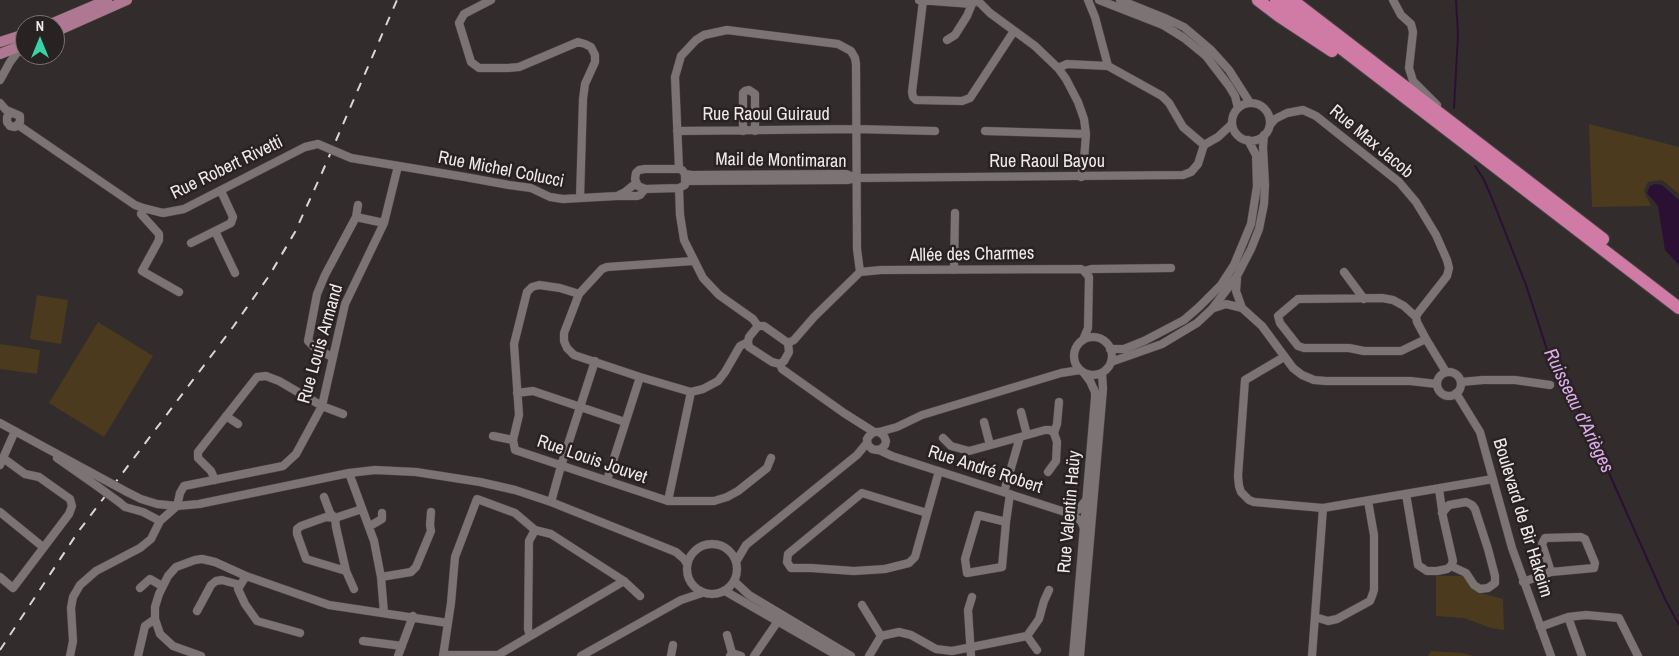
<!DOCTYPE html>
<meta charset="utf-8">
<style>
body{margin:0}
#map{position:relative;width:1679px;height:656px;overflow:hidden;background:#322c2c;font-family:"Archivo Narrow",sans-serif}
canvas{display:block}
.north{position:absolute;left:15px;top:15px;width:50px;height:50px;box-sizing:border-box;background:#282222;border:1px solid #787272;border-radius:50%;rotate:0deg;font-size:14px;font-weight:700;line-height:20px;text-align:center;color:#efeaea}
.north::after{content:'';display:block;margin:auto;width:18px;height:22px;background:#38d4a6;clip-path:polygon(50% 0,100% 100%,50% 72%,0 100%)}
</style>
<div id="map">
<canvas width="1679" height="656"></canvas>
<div class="north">N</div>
</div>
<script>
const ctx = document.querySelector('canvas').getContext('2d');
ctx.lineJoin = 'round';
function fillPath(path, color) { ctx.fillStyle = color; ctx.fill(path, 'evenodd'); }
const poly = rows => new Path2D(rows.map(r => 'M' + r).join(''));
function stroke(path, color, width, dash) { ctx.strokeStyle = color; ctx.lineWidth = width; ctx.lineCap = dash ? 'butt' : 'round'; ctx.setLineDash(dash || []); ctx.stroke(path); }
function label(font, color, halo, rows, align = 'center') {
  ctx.font = font + ' "Archivo Narrow",sans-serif'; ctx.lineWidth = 5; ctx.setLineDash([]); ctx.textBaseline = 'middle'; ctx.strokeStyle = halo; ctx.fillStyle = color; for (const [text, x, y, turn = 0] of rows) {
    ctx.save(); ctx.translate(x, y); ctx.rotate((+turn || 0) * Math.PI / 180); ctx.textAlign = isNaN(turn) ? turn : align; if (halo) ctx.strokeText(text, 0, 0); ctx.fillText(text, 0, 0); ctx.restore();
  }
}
fillPath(poly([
 [1589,124,1679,147,1679,194,1662,180,1648,182,1644,191,1651,206,1592,207],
 [37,295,68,300,61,344,30,339],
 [98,322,153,356,104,437,49,403],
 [0,344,40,350,37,374,0,369],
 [1436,576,1464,576,1471,586,1481,593,1503,599,1504,630,1491,628,1464,618,1436,616],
 [1431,651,1462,653,1474,656,1428,656]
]), '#4b3a1e');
fillPath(poly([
 [1655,184,1662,185,1679,200,1679,265,1665,250,1658,206,1647,193,1650,186]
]), '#2c1033');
stroke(poly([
 [1454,108,1458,35,1456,0],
 [1475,166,1483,178,1491,196,1526,285,1550,359,1584,420,1609,473,1665,599,1679,625]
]), '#2c1033', 2);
const minor = poly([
 [491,0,464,14,459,23,471,62,479,68,508,68,519,67,578,42,585,44,591,47,595,55,595,62,585,84,583,99,580,198],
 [919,0,972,4,977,0],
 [977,0,990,13,1035,46,1058,68,1066,79,1078,102,1084,119,1086,134,1084,160,1081,177],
 [1088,0,1095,17,1108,66],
 [1099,0,1163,25,1184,38,1206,56,1229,86,1235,96,1238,108],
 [1120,0,1167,19,1184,27,1197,38,1211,50,1229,70,1250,103],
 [1393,0,1401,15,1411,24,1413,32,1409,68,1413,81,1437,105],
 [923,1,912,92,913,97,916,100,962,101,970,98,1014,31],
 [947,40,955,35,967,16,972,4],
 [1058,68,1067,64,1108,66,1162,96,1169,103,1183,127,1204,145],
 [0,80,10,62,16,54,25,46],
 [0,103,6,110,20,116,20,122,15,127,10,126,7,122,7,117,11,113],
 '1232 122a19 19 0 1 1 38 0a19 19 0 1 1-38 0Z',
 [18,125,135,205,143,208,163,213,184,209,305,147,318,144],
 [1270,125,1275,119,1287,113,1303,110,1316,116,1399,182,1416,202,1436,235,1447,260,1449,268,1447,276,1418,313,1416,317,1417,322,1426,339,1446,372],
 [677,131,856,129,935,131],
 [743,131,743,93,745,91,749,90,755,94,755,131],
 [985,131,1086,134],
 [351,158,465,177,509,185,531,188,550,197,563,199,617,196],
 [679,169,675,77,681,56,696,40,704,35,727,30,838,44,851,51,855,58,856,64,857,249,860,272,814,317,794,340,788,343],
 [685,174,685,185,679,188,645,189,638,186,635,179,636,173,639,170,645,169,679,169,682,170,685,174,692,175,846,174,856,178],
 [685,181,847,180,856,178,1183,175,1191,172,1198,164,1204,145,1218,137,1232,124],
 [636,183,625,192,617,196,637,196,640,195,645,189],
 [679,188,680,215,684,240,703,278,719,295,753,319,758,326],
 [143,208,141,214,159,234,159,240,142,271,179,292],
 [356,217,384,223],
 [215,231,235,273],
 [191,243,231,223,233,217,221,191],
 [693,261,607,267,602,269,579,294,564,333,564,341,567,348,574,355,640,377,691,392,703,389,718,381,725,372,740,346,748,342],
 [954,270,955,213],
 [860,272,881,270,1081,269,1084,271,1092,269,1171,268],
 [1344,272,1364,299],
 [579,294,560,288,539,285,532,287,527,292,514,344,519,415,513,440,515,450,668,501,714,501,727,497,738,491,767,468,771,458],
 [1214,308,1226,304,1242,308,1236,291,1237,279],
 [1242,308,1262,326,1293,368,1302,375,1314,380,1326,381,1410,381,1437,384],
 [1416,317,1404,306,1393,300,1382,298,1298,299,1278,316,1280,323,1298,346,1304,348,1349,348,1364,351,1401,351,1426,339],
 [758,326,764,326,788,343,789,352,784,361,780,364],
 [758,326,749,337,748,342,749,347,772,362,780,364],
 '1074 356a19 19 0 1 1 38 0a19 19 0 1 1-38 0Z',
 [1083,340,1088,328,1089,277,1084,271],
 [1110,349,1124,349,1144,341,1184,320,1199,307,1221,285,1234,265,1251,224,1257,186,1256,155,1248,140],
 [332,357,314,347,308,341,317,294,325,275,356,217,358,205],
 [1284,357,1245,380,1238,476,1239,486,1241,492,1249,500,1254,502,1323,508,1493,479],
 [1111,362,1162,344,1197,323,1212,309,1237,276,1251,249,1259,229,1264,204,1265,185,1263,147,1264,135],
 [780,364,782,369,844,413,874,432],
 '1437 384a12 12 0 1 1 24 0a12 12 0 1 1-24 0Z',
 [1461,382,1483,380,1515,380,1550,385],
 [517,393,533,391,625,422],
 [1456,393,1480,432,1512,548,1551,656],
 [1021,412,1027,435],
 [226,416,238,424],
 [984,422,990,445],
 [0,423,103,479],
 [1054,433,1057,424,1059,402],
 [493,436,513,440],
 [943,438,951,446,969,451,1020,437],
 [867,439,869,436,874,432,879,432,897,427,922,415,1061,373,1080,370],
 [867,440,868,445,872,449,877,450,881,449,885,445,886,441,884,436,879,432],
 [879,450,892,456,1068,513],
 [57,458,97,486],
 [0,465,15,431],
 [349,473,374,541,381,577,384,613],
 [215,480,211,471,198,458,198,452,257,377,266,376,279,381,322,406,343,414],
 [607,480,640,377],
 [1439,489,1443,517,1453,561,1451,566],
 [127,492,141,499,157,504,177,506,199,504,349,473,375,470,416,472,480,482,515,490,551,502,676,552,684,559,687,564],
 [1004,492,1020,437,1045,430,1050,430,1054,433,1057,442,1056,461,1048,472],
 [1406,494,1418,565,1427,571,1437,571,1447,569,1451,566],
 [324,497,330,513,335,518,336,527,346,571],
 [668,501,691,392],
 [119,502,125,507,143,512,160,521],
 [551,502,561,466,595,361],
 [0,512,43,547],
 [927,513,862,493,788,554,787,562,791,568,811,568,854,571,885,569,909,563,915,557,939,471],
 [1442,513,1449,505,1466,502,1472,505,1475,509,1488,549,1495,576,1495,583,1488,588,1480,589,1474,585,1466,573,1451,566],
 [1006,522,978,515,965,559,967,573,1002,567,1006,522,1010,494],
 [370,526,382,519,382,513],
 [1084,528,1081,521,1068,513,1078,510,1086,500],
 '687 569a25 25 0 1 1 50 0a25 25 0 1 1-50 0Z',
 [736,562,746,545,857,455,867,443],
 [246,576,238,589,245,604,257,621,300,633],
 [0,577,13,588,69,514,72,506,70,499,39,477,25,474,3,458],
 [381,577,411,572,416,567,431,531,430,525,431,512],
 [734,581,749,595,851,656],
 [1523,582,1551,572,1542,544,1545,538,1581,537,1585,539,1595,563,1594,568,1551,572],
 [140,588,150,579,162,586],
 [354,589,346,571,306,559,297,534,297,529,301,526,326,517,335,518,362,509],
 [725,591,838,656],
 [862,605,881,636],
 [197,611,211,585,216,581,222,580,240,585],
 [1315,617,1328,621,1337,619,1370,601,1372,596,1374,590,1374,535,1368,501],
 [1568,617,1582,656],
 [1540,627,1568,617,1586,615,1619,618,1638,656],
 [727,635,732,653],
 [530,636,528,629,529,541,535,530,551,534,624,581,640,596],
 [1027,636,1037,650],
 [363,641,402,646],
 [443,655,498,655,624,581],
 [70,656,73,641,71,608,73,597,80,585,96,571,140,548,151,539,160,521,177,506,180,493,184,486,283,466,296,454,322,406,345,304,384,223,398,166],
 [138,656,145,626,155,619],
 [201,656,173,646,160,634,155,619,155,607,159,594,168,576,176,567,195,560,202,559,215,562,246,576,329,605,448,623],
 [398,656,413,616],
 [443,656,451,603,455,557,477,499,515,513,535,530],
 [581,656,681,600,702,593],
 [671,656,673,645],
 [730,656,732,653,741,656],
 [754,656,778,621],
 [869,656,881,636,899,632,911,635,936,649,952,651,1027,636,1039,619,1044,601,1049,590],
 [971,656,968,610,972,597],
 [1073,656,1095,398,1095,392,1090,381,1084,373],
 [1080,656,1103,389,1102,373],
 [1312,656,1323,508]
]);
const major = poly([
 [48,25,107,0],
 [55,32,127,0],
 [0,42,25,34],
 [0,54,25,44]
]);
const highway = poly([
 [1258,0,1279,16,1332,51],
 [1276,0,1320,32,1679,308],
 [1292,0,1603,239]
]);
stroke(minor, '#4d4747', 9);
stroke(major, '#4d4747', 11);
stroke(highway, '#4d4747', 14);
stroke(minor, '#7c7474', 8);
stroke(major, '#ae7892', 10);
stroke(highway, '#cf7ba6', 12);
stroke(poly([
 [0,650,78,532,233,327,269,276,295,232,321,175,397,0]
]), '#dbd6d6', 2, [9, 9]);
const minorBridge = poly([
 [318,144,351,158],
 [103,479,127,492],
 [97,486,119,502]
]);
stroke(minorBridge, '#4d4747', 9, []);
stroke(minorBridge, '#7c7474', 8);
label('18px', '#efeaea', '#282222', [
 ["Rue Raoul Guiraud",766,115],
 ["Rue Max Jacob",1371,142,40],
 ["Mail de Montimaran",781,161,1],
 ["Rue Raoul Bayou",1047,162],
 ["Rue Robert Rivetti",227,168,-26],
 ["Rue Michel Colucci",501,170,11],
 ["Allée des Charmes",972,255,-1],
 ["Rue Louis Armand",321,344,-74],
 ["Rue Louis Jouvet",592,460,19],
 ["Rue André Robert",985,470,18],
 ["Rue Valentin Haüy",1070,512,-85],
 ["Boulevard de Bir Hakeim",1522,518,73]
]);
label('italic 19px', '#dfaded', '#282222', [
 ["Ruisseau d'Arièges",1578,411,64]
]);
</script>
